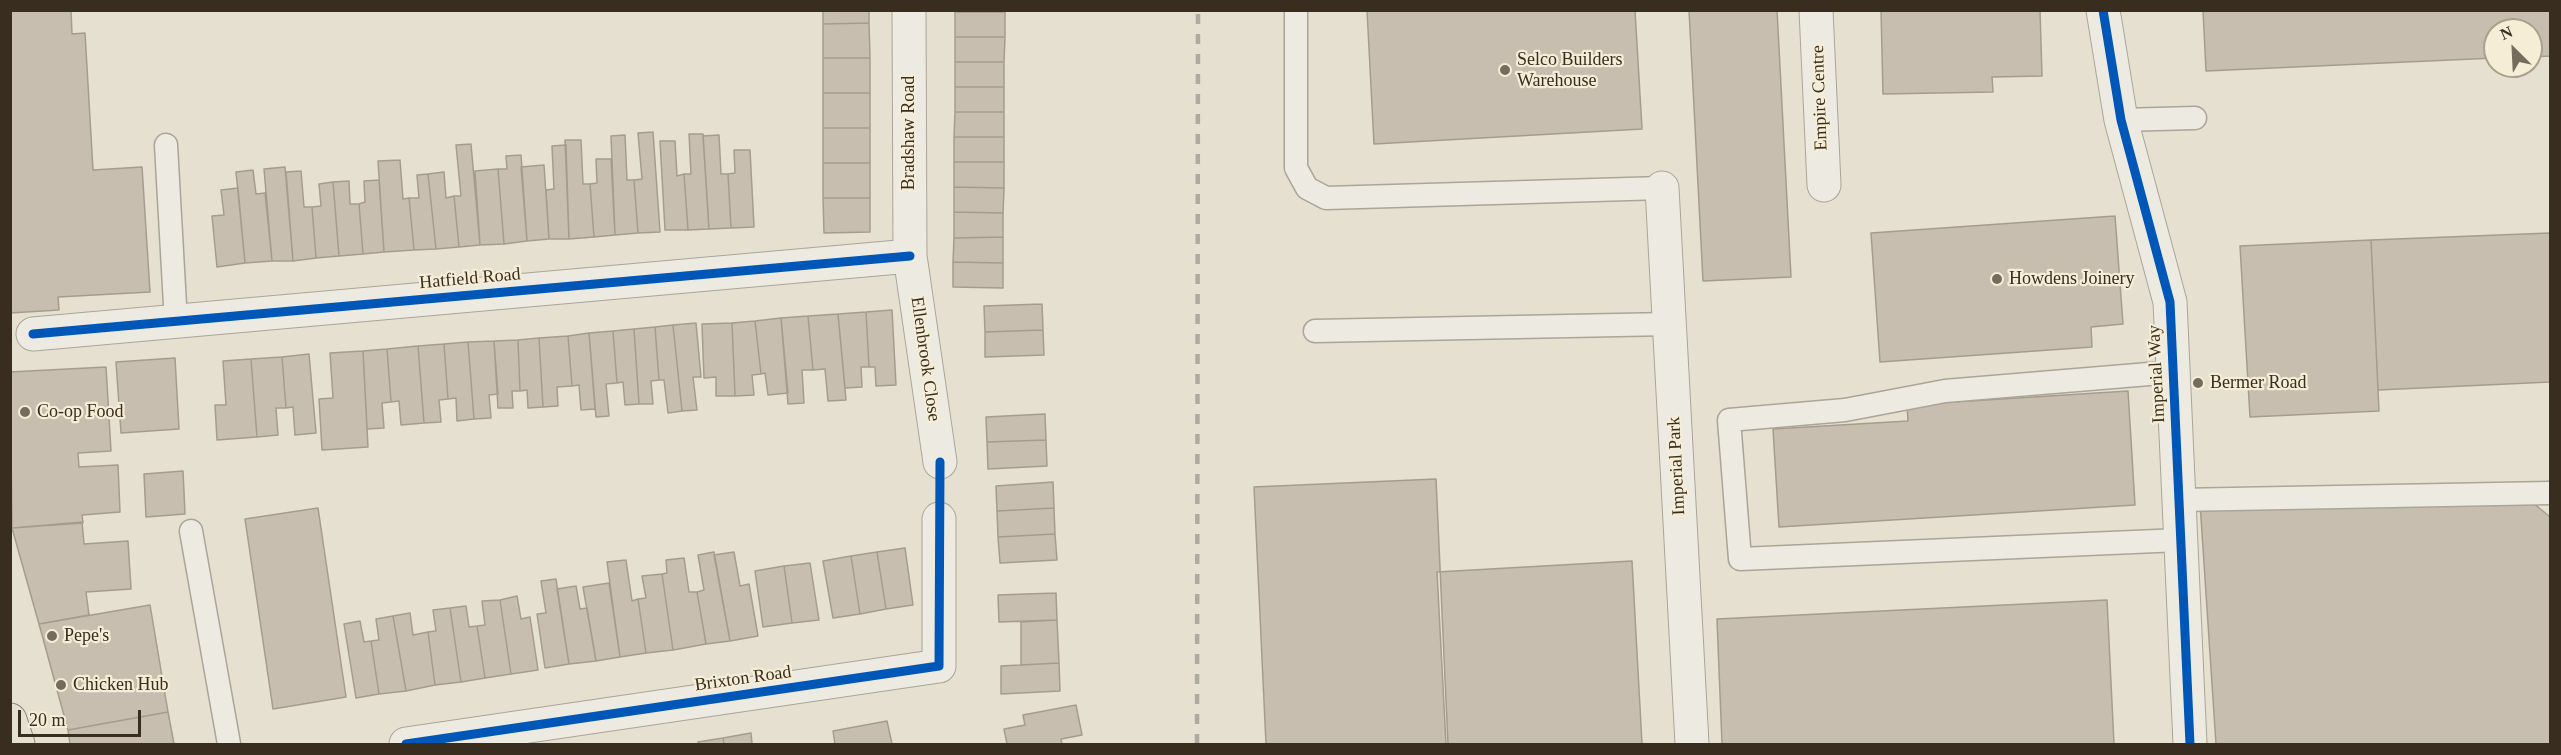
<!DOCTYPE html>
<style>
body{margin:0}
#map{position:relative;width:2561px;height:755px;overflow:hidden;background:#e5e0cf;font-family:Georgia,serif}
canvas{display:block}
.frame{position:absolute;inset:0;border:12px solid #392d20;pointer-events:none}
.north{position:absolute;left:2483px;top:18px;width:60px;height:60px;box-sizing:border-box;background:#f5edd6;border:2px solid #aaa08d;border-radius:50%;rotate:336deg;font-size:16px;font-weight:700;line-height:24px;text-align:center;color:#392d20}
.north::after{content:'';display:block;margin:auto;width:21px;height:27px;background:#756c5d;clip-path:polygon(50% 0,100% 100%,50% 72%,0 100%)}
.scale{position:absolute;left:18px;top:710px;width:123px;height:27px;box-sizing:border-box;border:3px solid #392d20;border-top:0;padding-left:8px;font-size:18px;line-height:21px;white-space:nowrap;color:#392d20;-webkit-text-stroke:4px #f5edd6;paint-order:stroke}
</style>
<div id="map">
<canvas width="2561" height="755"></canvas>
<div class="frame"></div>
<div class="north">N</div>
<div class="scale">20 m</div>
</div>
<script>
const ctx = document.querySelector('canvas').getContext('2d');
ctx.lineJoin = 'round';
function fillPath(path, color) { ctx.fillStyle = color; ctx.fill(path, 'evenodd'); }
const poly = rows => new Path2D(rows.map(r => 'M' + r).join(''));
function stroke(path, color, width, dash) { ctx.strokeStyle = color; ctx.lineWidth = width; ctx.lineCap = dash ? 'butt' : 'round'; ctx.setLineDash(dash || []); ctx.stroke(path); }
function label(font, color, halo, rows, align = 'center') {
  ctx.font = font + ' Georgia,serif'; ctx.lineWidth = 4.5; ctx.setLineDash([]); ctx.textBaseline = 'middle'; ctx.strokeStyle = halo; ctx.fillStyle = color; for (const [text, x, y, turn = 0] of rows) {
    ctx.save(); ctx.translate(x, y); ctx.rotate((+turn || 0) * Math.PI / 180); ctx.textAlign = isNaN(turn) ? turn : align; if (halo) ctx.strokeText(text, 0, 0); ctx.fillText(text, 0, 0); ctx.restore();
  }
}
const building = poly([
 [10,10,71,10,72,34,85,33,93,170,142,167,150,292,58,297,59,310,10,313,10,10],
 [823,10,869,10,869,23,823,24,823,10],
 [955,10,1005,10,1005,12,955,12,955,10],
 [1367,10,1635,10,1642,129,1374,144,1367,10],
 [1689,10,1777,10,1791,277,1703,281,1689,10],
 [1881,10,2040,10,2042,76,1992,77,1993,92,1883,94,1881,10],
 [2203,10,2550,10,2550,56,2531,57,2531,30,2495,30,2495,58,2206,71,2203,10],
 [955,12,1005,12,1005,37,955,37,955,12],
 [869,23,870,58,823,58,823,24,869,23],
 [955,37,1005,37,1004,62,955,62,955,37],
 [823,58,870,58,870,93,823,93,823,58],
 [955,62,1004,62,1004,87,955,87,955,62],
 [955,87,1004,87,1004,112,955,112,955,87],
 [823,93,870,93,870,128,823,128,823,93],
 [955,112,1004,112,1004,137,954,137,955,112],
 [823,128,870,128,870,163,823,163,823,128],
 [653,132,660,232,638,233,634,180,642,179,638,133,653,132],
 [689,134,703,134,709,229,688,230,684,174,691,174,689,134],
 [625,135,627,180,634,180,638,233,615,235,611,136,625,135],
 [719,135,721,174,728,174,731,228,709,229,703,136,719,135],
 [954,137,1004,137,1004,162,954,162,954,137],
 [565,140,581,140,583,184,590,184,594,237,569,239,565,140],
 [660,141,675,141,677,176,684,174,688,230,665,230,660,141],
 [471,144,480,245,459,247,454,196,461,196,456,145,471,144],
 [566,145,569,239,549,239,546,190,554,189,552,146,566,145],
 [734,150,750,150,754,227,731,228,728,174,735,173,734,150],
 [521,155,527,241,504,244,498,169,507,169,506,156,521,155],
 [596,159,611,159,615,235,594,237,590,184,597,183,596,159],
 [400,160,403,199,409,198,414,250,384,252,378,161,400,160],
 [954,162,1004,162,1004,188,954,187,954,162],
 [823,163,870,163,870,198,823,198,823,163],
 [544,165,549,239,527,241,521,167,544,165],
 [285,167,293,261,272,261,264,169,285,167],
 [498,169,504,244,480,245,475,171,498,169],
 [253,170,256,194,265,193,272,261,245,263,236,172,253,170],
 [301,171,304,207,312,207,316,258,293,261,286,172,301,171],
 [444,172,446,198,454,196,459,247,436,249,428,174,444,172],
 [428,174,436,249,414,250,409,198,419,198,417,175,428,174],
 [379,180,384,252,363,254,359,204,365,202,364,181,379,180],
 [349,181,350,204,359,204,363,254,339,256,333,182,349,181],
 [333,182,339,256,316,258,312,207,321,206,319,184,333,182],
 [954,187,1004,188,1003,213,954,212,954,187],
 [238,188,245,263,217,267,212,216,224,215,221,190,238,188],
 [823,198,870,198,870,232,824,233,823,198],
 [954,212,1003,213,1003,237,954,238,954,212],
 [2115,216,2123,324,2091,327,2092,347,1880,362,1871,233,2115,216],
 [2550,233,2550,382,2378,390,2371,240,2550,233],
 [1003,237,1003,263,953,262,954,238,1003,237],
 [2371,240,2379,411,2250,417,2240,246,2371,240],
 [953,262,1003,263,1003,288,953,287,953,262],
 [1042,304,1043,330,985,332,984,306,1042,304],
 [892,310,896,385,876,386,875,367,869,367,866,312,892,310],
 [866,312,869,367,861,367,862,387,845,388,838,314,866,312],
 [838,314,846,400,828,401,825,369,813,370,808,316,838,314],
 [808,316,813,370,802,370,804,403,788,404,781,318,808,316],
 [781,318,788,393,768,395,765,373,761,374,755,321,781,318],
 [755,321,761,374,752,375,754,395,735,396,732,323,755,321],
 [696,323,701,377,693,377,697,410,682,411,673,325,696,323],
 [732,323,735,396,716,396,716,377,704,378,702,324,732,323],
 [673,325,682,411,668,413,664,380,659,380,655,327,673,325],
 [655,327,659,380,651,381,653,404,639,404,634,329,655,327],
 [634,329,639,404,625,405,623,382,617,383,613,331,634,329],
 [1043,330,1044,355,985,357,985,332,1043,330],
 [613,331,617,383,606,384,609,416,596,417,589,333,613,331],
 [589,333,595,409,581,410,579,385,572,386,568,336,589,333],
 [568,336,572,386,557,387,558,406,543,407,539,338,568,336],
 [539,338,543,407,528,408,527,390,520,391,518,340,539,338],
 [518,340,520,391,512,391,513,408,498,408,494,341,518,340],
 [494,341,498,394,489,395,491,418,474,419,468,342,494,341],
 [468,342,474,419,457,421,456,398,448,399,444,344,468,342],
 [444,344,448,399,439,400,441,422,424,423,418,346,444,344],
 [418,346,424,423,401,425,399,401,391,402,387,349,418,346],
 [387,349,391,402,382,403,384,428,367,429,363,351,387,349],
 [363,351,368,447,322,450,319,399,333,398,330,353,363,351],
 [309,354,316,433,295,435,293,407,286,408,282,357,309,354],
 [282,357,286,408,276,408,278,435,257,437,251,359,282,357],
 [175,358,179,429,121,433,116,362,175,358],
 [251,359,257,437,217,440,215,405,226,405,223,361,251,359],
 [106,367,111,451,78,453,79,467,118,465,120,512,82,515,83,523,12,528,10,372,106,367],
 [2128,391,2135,505,1779,527,1773,429,1908,421,1907,405,2128,391],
 [1045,414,1046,440,987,442,986,417,1045,414],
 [1046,440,1047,466,988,469,987,442,1046,440],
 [183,471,185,514,146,517,144,474,183,471],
 [1436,479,1448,744,1266,744,1254,487,1436,479],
 [1053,482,1054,508,997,511,996,486,1053,482],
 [2532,502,2550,517,2550,744,2216,744,2200,503,2532,502],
 [318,508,346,697,273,709,245,519,318,508],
 [1054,508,1055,534,998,537,997,511,1054,508],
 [82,522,84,544,128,541,131,589,86,592,89,615,39,624,12,528,82,522],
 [1055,534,1057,560,1000,563,998,537,1055,534],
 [905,548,913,605,886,609,877,552,905,548],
 [714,552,730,641,706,644,697,592,704,590,698,555,714,552],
 [734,552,740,586,749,584,758,636,730,641,714,555,734,552],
 [877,552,886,609,860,614,851,556,877,552],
 [851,556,860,614,833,618,823,561,851,556],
 [684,558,689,592,697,592,706,644,673,650,662,574,667,573,666,560,684,558],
 [626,560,632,601,638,599,646,653,620,657,607,562,626,560],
 [1632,561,1642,744,1446,744,1437,572,1632,561],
 [810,563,819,620,792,623,784,566,810,563],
 [784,566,792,623,763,627,755,571,784,566],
 [662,574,673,650,646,653,638,599,646,598,642,576,662,574],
 [556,579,569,664,545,668,537,614,546,613,541,581,556,579],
 [609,583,620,657,596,661,583,587,609,583],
 [576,586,580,609,587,608,596,661,569,664,557,589,576,586],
 [1056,593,1057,620,999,622,998,595,1056,593],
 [517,596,521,619,530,617,538,670,511,674,500,600,517,596],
 [500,600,511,674,485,678,477,626,485,625,482,601,500,600],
 [2107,600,2114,744,1722,744,1717,619,2107,600],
 [150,605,168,712,68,730,39,624,150,605],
 [466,606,469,627,477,626,485,678,461,682,450,608,466,606],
 [450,608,461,682,435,685,428,632,436,631,433,610,450,608],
 [410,613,413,635,428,632,435,685,406,691,393,616,410,613],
 [393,616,406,691,379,694,371,641,379,640,376,619,393,616],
 [1057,620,1059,663,1021,665,1021,622,1057,620],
 [360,621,364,642,371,641,379,694,356,698,344,624,360,621],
 [1059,663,1060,691,1001,694,1001,666,1059,663],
 [1076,705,1082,735,1061,739,1062,744,1007,744,1004,729,1025,725,1023,715,1076,705],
 [168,712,174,744,70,744,68,730,168,712],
 [887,721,892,744,835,744,833,731,887,721],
 [751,733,752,744,724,744,723,738,751,733],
 [723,738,724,744,698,744,698,742,723,738]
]);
fillPath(building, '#c8beb0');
stroke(building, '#a59c8e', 1.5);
const service = poly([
 [1296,10,1296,168,1307,188,1326,198,1662,188],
 [2121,120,2195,118],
 [166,145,176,323],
 [1315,331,1669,324],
 [2173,372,1945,391,1845,410,1729,420,1740,559,2180,540],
 [2179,500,2550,493],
 [191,531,229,744]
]);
const minor = poly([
 [909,10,910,256,940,462],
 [1816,10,1824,185],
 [2103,10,2121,120,2170,302,2190,744],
 [1662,188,1692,744],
 [33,334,910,256],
 [406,744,939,666,939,519]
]);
const primary = poly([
 [10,720,18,744]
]);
stroke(service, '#aaa598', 25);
stroke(minor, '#aaa598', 35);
stroke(primary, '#908a7f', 35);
stroke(service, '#edeae1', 22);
stroke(minor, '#edeae1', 33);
stroke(primary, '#e4e0d2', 33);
stroke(poly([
 [1197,744,1198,10]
]), '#adaaa1', 4.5, [10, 10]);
stroke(poly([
 [2103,10,2121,120,2170,302,2190,744],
 [33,334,910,256],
 [406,744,939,666,940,462]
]), '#0057b8', 9);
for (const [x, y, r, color] of [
 [1505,70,6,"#756c5d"],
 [1997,279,6,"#756c5d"],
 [2198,383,6,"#756c5d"],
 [25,412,6,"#756c5d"],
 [52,636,6,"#756c5d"],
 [61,685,6,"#756c5d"]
]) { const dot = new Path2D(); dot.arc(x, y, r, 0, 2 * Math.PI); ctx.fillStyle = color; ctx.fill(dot); stroke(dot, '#f5edd6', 2); }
label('18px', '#392d20', '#f5edd6', [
 ["Selco Builders",1517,60],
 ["Warehouse",1517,81],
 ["Howdens Joinery",2009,279],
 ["Bermer Road",2210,383],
 ["Co-op Food",37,412],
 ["Pepe's",64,636],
 ["Chicken Hub",73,685]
], 'left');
label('18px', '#392d20', '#f5edd6', [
 ["Empire Centre",1820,98,-92],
 ["Bradshaw Road",909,133,-90],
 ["Hatfield Road",470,279,-5],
 ["Ellenbrook Close",925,359,82],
 ["Imperial Way",2157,374,-93],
 ["Imperial Park",1677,466,-93],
 ["Brixton Road",743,679,-8]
]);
</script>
